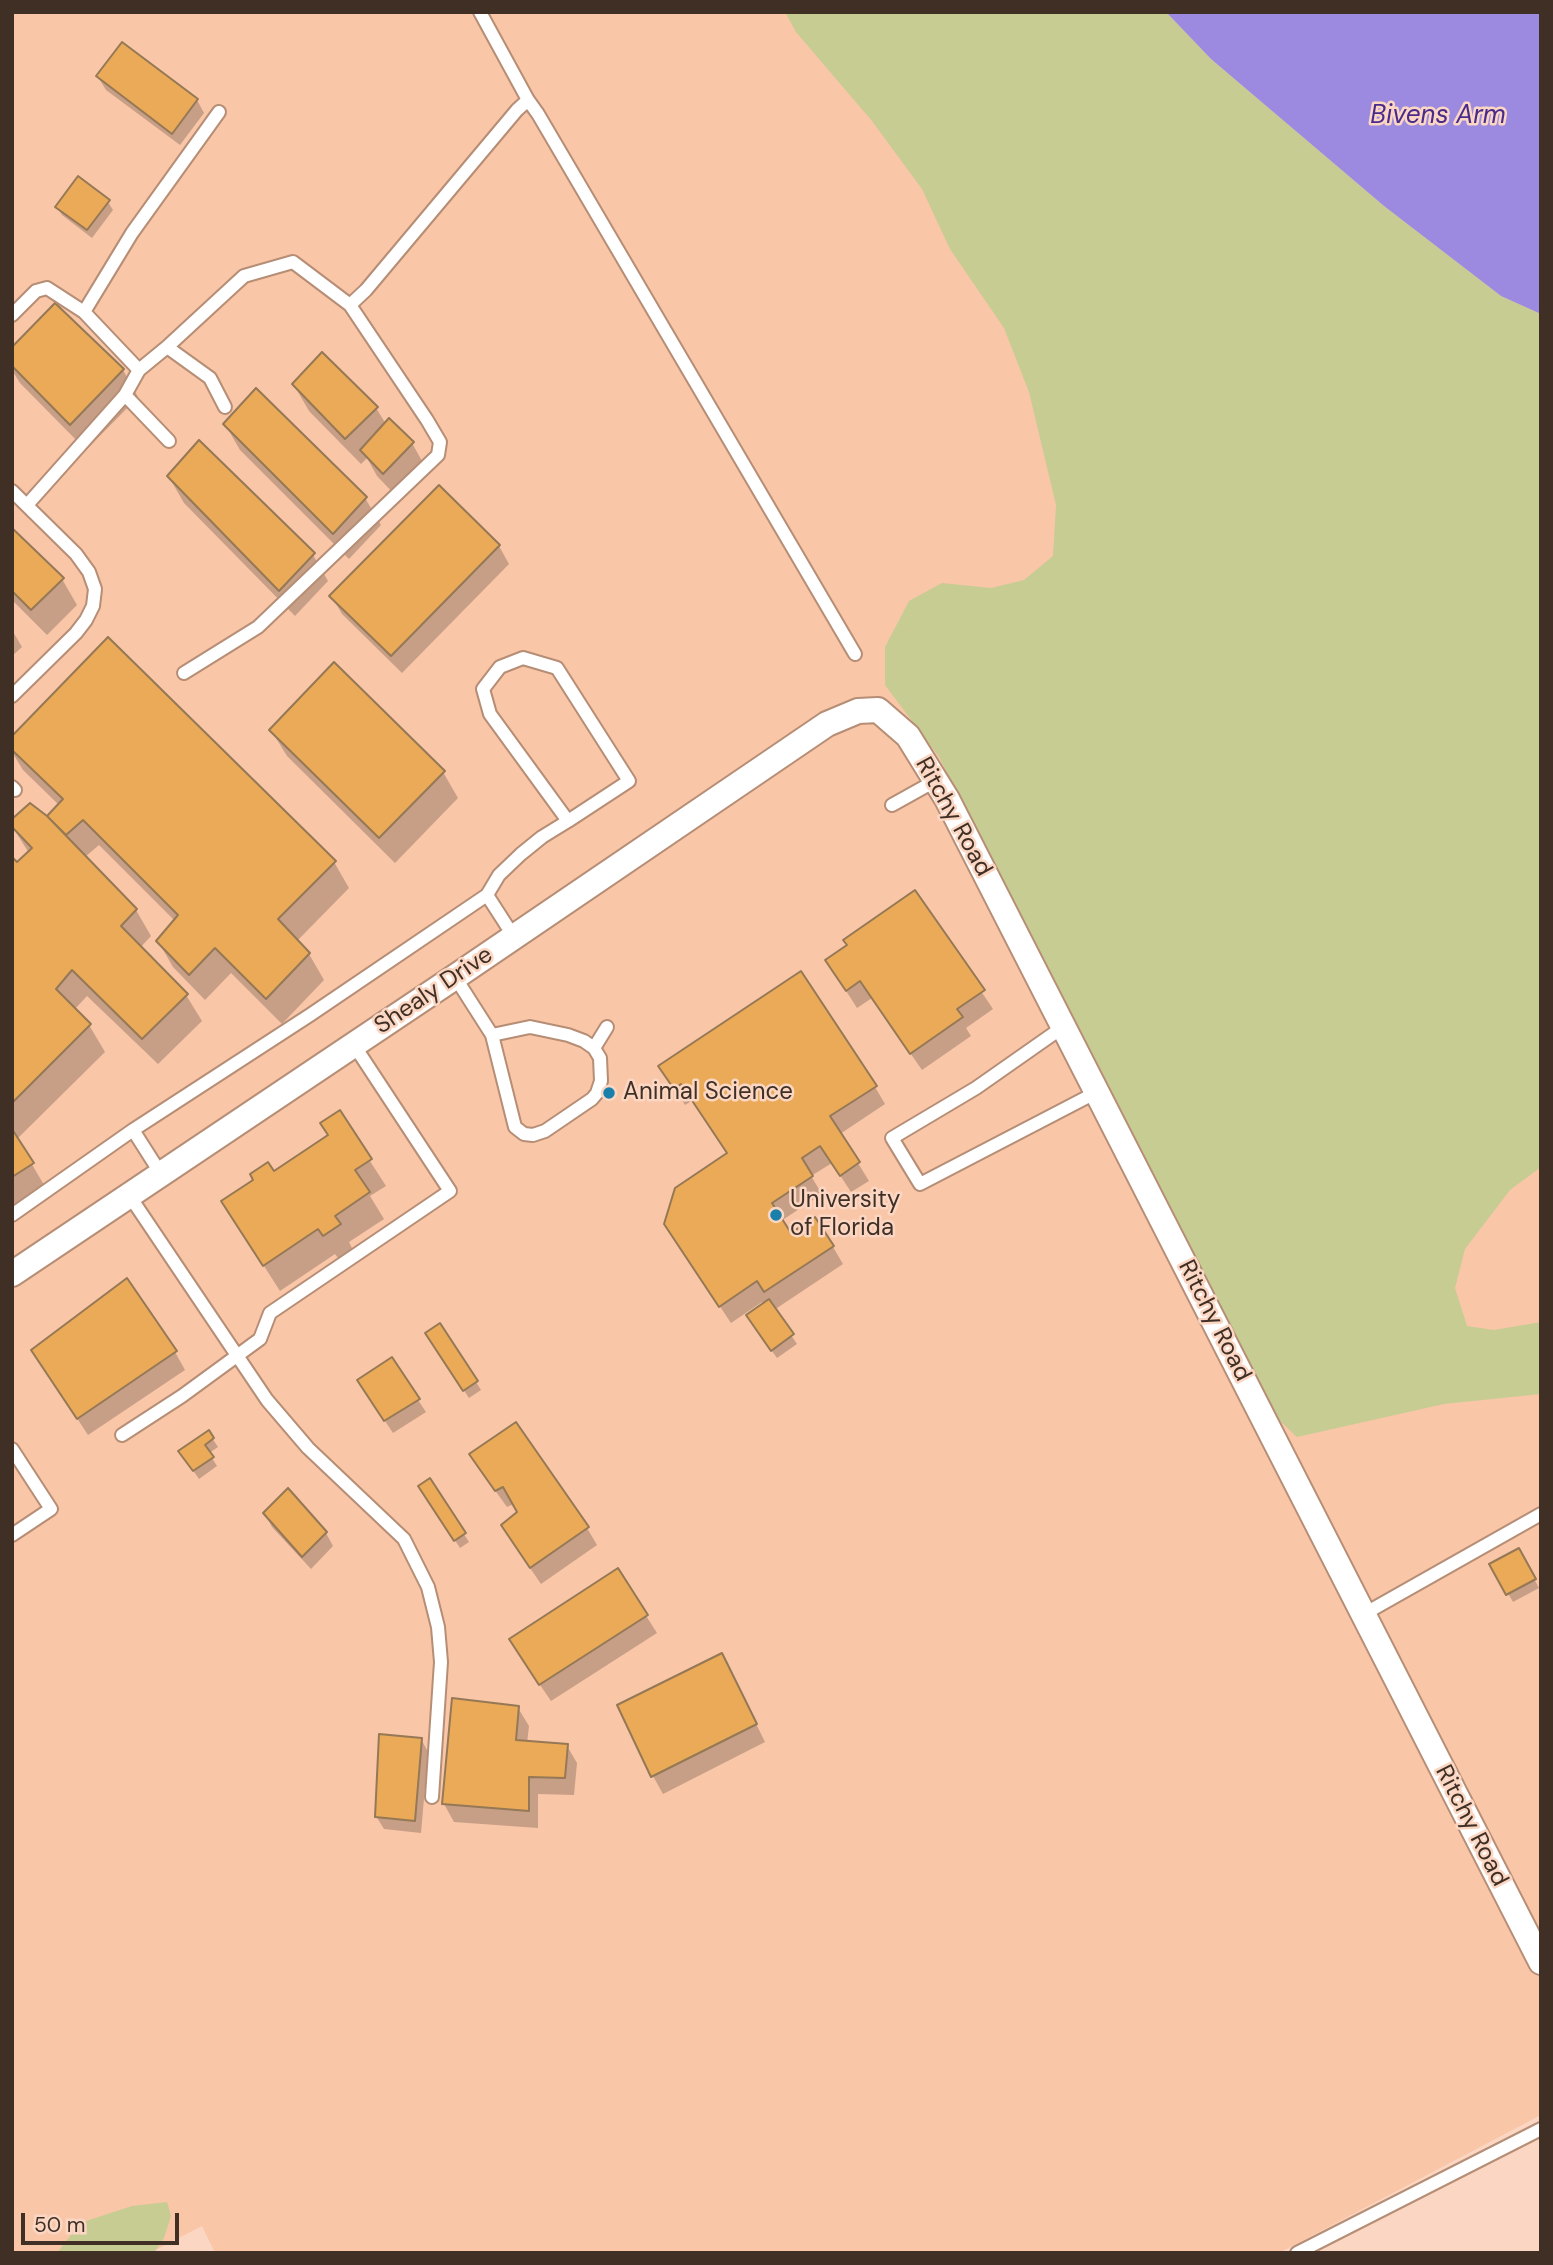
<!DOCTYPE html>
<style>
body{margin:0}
#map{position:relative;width:1553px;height:2265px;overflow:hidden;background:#fbd7c3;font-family:"DM Sans",sans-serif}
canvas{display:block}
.frame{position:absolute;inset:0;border:14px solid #402f25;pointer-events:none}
.scale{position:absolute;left:21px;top:2213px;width:158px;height:32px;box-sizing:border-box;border:4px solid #402f25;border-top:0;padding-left:9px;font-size:21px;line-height:24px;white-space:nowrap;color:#402f25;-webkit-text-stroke:5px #fbd7c3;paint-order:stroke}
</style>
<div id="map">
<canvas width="1553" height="2265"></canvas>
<div class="frame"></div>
<div class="scale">50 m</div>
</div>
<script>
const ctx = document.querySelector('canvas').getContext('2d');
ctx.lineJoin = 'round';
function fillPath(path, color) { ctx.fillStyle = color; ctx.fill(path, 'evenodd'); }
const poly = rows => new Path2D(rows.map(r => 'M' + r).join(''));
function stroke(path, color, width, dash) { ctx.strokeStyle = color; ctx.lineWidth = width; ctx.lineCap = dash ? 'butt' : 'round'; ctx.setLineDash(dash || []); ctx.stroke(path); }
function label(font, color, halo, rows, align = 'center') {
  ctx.font = font + ' "DM Sans",sans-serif'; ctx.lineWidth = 5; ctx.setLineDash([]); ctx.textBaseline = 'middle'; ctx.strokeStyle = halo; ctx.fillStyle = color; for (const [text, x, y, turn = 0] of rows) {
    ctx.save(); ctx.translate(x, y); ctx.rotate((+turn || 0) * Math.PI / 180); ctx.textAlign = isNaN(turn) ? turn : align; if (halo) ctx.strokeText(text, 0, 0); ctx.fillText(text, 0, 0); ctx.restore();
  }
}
fillPath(poly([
 [12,12,1166,12,1211,59,1384,206,1501,296,1541,314,1541,2115,1279,2253,215,2253,202,2226,150,2253,12,2253]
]), '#f9c6a8');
fillPath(poly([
 [785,12,1166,12,1211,59,1384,206,1501,296,1541,314,1541,1167,1510,1190,1465,1249,1455,1288,1467,1326,1494,1330,1541,1322,1541,1394,1444,1404,1297,1437,1278,1419,939,757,885,685,885,647,909,601,942,583,991,588,1024,580,1053,556,1056,505,1029,392,1004,328,950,249,922,189,872,121,796,32],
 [167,2202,171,2216,164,2238,154,2253,57,2253,80,2223,132,2206]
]), '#c7cc92');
fillPath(poly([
 [1166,12,1541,12,1541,314,1501,296,1384,206,1211,59]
]), '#9b8ae0');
fillPath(poly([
 [98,77,197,100,204,113,180,145,106,90],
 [108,202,113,210,92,238,62,215,57,207],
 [55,306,123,370,138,397,86,450,20,383,12,370,12,350],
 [294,385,376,408,386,424,412,443,427,470,399,499,377,476,367,458,361,464,309,411],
 [225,424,365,498,381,525,349,559,240,450],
 [169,477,313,555,328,581,295,616,184,503],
 [12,531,62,579,77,605,47,635,12,600],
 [499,546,509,564,402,673,342,614,332,597],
 [12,630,22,647,12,656],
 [271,730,443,772,458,798,395,863,287,756],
 [12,739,334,862,349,888,297,941,309,954,324,980,282,1024,231,973,205,1000,173,967,158,941,175,921,99,845,85,857,136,910,151,936,140,948,186,995,202,1021,158,1064,87,996,74,1010,89,1025,105,1052,17,1139,47,1190,12,1213,12,860,17,864,29,853,12,826,47,819,59,805,23,770,12,752],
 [915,893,993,1009,966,1028,971,1036,922,1070,872,998,857,1008,827,961],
 [661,1066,875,1087,885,1104,840,1134,869,1181,851,1192,832,1163,811,1176,822,1194,781,1221,790,1235,833,1247,843,1264,774,1310,797,1344,777,1358,753,1324,764,1305,762,1302,731,1323,677,1242,729,1154,693,1100,685,1105],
 [339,1113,386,1186,370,1196,384,1219,349,1242,354,1252,340,1261,335,1254,280,1291,223,1202,274,1173,330,1136],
 [432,1342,476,1382,481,1390,469,1398],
 [33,1351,175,1352,185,1370,88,1435],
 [367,1394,418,1400,426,1412,393,1433],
 [208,1432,218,1447,209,1453,217,1466,199,1479,185,1459],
 [481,1471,587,1528,597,1545,541,1584,513,1543,520,1513,514,1504,507,1507],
 [429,1480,469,1542,460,1548,425,1494],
 [288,1490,326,1533,333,1546,311,1569,272,1527,265,1514],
 [1518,1550,1539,1588,1513,1602,1492,1565],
 [617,1570,657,1633,551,1701,521,1657],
 [731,1673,765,1742,663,1794,653,1776],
 [518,1708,529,1726,527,1743,567,1746,577,1763,574,1795,538,1794,538,1828,454,1822,444,1804],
 [421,1739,428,1752,421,1833,384,1829,376,1816]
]), '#0003');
const building = poly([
 [122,42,198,99,172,134,96,76,122,42],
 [78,176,110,200,87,230,55,207,78,176],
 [55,303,124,369,70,425,12,366,12,347,55,303],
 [322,352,378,407,345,439,292,384,322,352],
 [256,388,367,497,333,534,223,424,256,388],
 [389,418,414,442,383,474,360,450,389,418],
 [199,440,315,553,279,591,167,476,199,440],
 [439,485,500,545,391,656,329,596,439,485],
 [12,528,64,578,31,610,12,591,12,528],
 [108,637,336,861,278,919,310,953,266,999,215,948,189,975,156,941,178,915,83,820,66,835,47,816,63,799,12,750,12,736,108,637],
 [334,662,445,771,379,838,269,730,334,662],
 [30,803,47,816,137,909,121,926,188,994,142,1039,72,970,56,989,91,1024,12,1103,12,857,17,862,32,848,12,827,12,819,30,803],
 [915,890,985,990,957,1009,963,1017,910,1054,860,981,846,991,825,960,847,945,843,940,915,890],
 [801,971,877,1086,830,1116,860,1162,840,1176,820,1146,802,1158,813,1176,772,1203,791,1233,815,1217,834,1246,764,1292,757,1281,719,1307,664,1224,675,1188,727,1153,681,1084,674,1089,658,1066,801,971],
 [340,1110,372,1159,355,1170,370,1192,335,1216,341,1224,323,1236,318,1229,263,1266,221,1201,253,1180,250,1174,268,1162,274,1171,328,1135,320,1123,340,1110],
 [12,1129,34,1163,12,1177,12,1129],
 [127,1278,177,1351,77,1419,31,1350,127,1278],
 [769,1299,794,1334,771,1351,746,1315,769,1299],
 [440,1323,478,1381,463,1391,425,1333,440,1323],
 [392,1357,420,1399,384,1421,357,1380,392,1357],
 [516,1422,589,1527,530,1568,501,1525,517,1512,503,1487,495,1491,469,1454,516,1422],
 [209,1430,214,1438,205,1445,214,1457,193,1471,178,1451,209,1430],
 [430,1478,466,1533,454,1541,418,1486,430,1478],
 [288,1488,327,1532,302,1557,263,1513,288,1488],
 [1519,1548,1536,1579,1506,1595,1489,1564,1519,1548],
 [618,1568,648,1615,539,1685,509,1639,618,1568],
 [722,1653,757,1724,651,1777,617,1705,722,1653],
 [452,1698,519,1706,516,1740,568,1744,565,1778,529,1777,529,1811,442,1804,452,1698],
 [379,1734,422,1738,415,1821,375,1817,379,1734]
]);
fillPath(building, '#eaaa57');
stroke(building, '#957855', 2);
const lane = poly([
 [480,12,528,100],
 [12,315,36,291,47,288,84,312],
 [167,347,244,276,293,262,350,305,366,290,517,110,528,100,538,114,855,654],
 [139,370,167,347,210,378,225,407],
 [125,395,169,441],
 [12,491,76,554,89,572,95,589,93,606,86,620,76,633,12,696],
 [27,505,125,395,139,370,84,312,132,233,219,112],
 [184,673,258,627,438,455,440,442,427,420,350,305],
 [12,787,15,790],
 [892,805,935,781],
 [514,937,487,895,499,875,521,854,542,837,568,821,629,781,557,668,523,658,500,667,483,689,490,714,568,821],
 [455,977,492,1035,515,1127,524,1134,533,1135,545,1131,592,1099,597,1093,601,1081,600,1058,594,1048,584,1041,568,1035,530,1027,492,1035],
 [1063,1027,976,1088,892,1138,920,1184,1097,1092],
 [594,1048,607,1027],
 [161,1174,133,1130,310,1015,487,895],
 [129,1195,267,1400,308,1448,404,1539,428,1587,438,1627,441,1662,432,1797],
 [12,1215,133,1130],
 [122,1435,182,1396,260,1339,270,1313,450,1191,354,1045],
 [12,1449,51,1509,12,1535],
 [1364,1614,1541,1514],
 [1297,2253,1541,2129]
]);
const street = poly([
 [12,1274,455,977,827,724,858,711,878,710,908,736,947,799,1541,1962]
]);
stroke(lane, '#b68d75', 16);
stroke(street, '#b68d75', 28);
stroke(lane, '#fff', 12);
stroke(street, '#fff', 24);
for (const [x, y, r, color] of [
 [609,1093,7,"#1880aa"],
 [776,1215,7,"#1880aa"]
]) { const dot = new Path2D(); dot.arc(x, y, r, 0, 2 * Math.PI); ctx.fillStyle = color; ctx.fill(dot); stroke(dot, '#fbd7c3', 2.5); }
label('24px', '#402f25', '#fbd7c3', [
 ["Ritchy Road",953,817,61],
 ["Shealy Drive",434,991,-34],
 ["Ritchy Road",1214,1321,63],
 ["Ritchy Road",1471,1826,63]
]);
label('24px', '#402f25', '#fbd7c3', [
 ["Animal Science",623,1093],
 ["University",790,1201],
 ["of Florida",790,1229]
], 'left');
label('italic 26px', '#492a8d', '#fbd7c3', [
 ["Bivens Arm",1438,116]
]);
</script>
